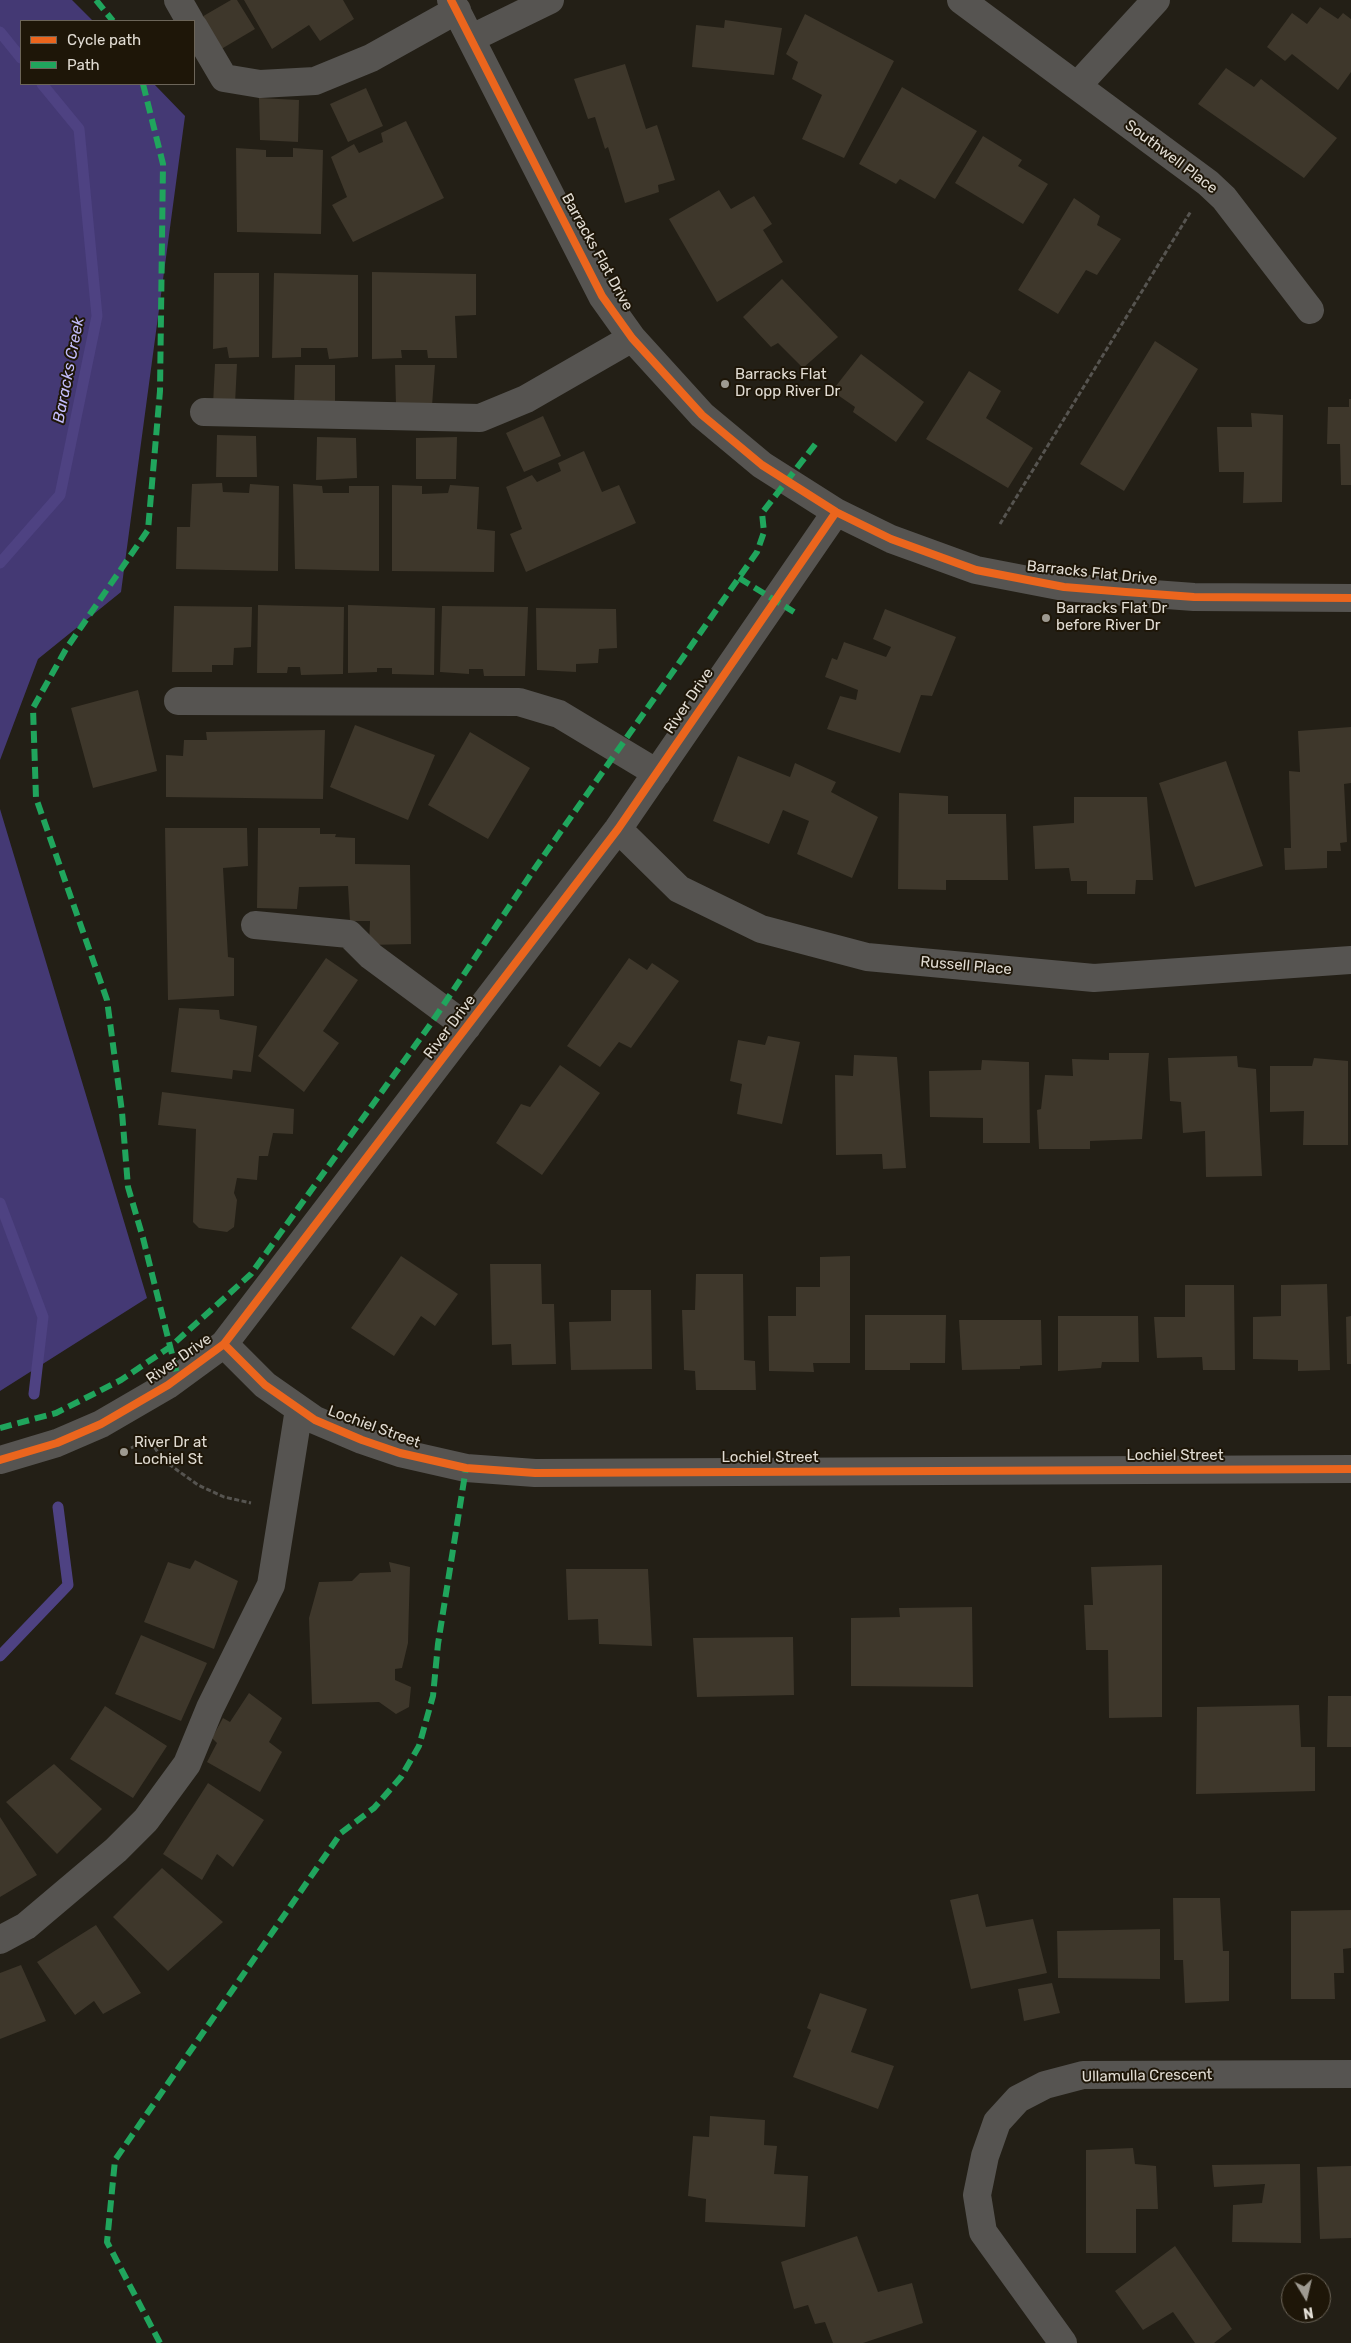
<!DOCTYPE html>
<style>
body{margin:0}
#map{position:relative;width:1351px;height:2343px;overflow:hidden;background:#231f16;font-family:Rubik,sans-serif}
canvas{display:block}
.legend{position:absolute;left:20px;top:20px;width:175px;height:65px;box-sizing:border-box;background:#1e1608;border:1px solid #6c6559;margin:0;padding:6px 9px;list-style:none;font-size:15px;color:#e1dcd3}
.legend li{display:flex;align-items:center;gap:10px;height:25px}
.legend b{width:25px;border:1px solid #6c6559}
.north{position:absolute;left:1281px;top:2273px;width:50px;height:50px;box-sizing:border-box;background:#1e1608;border:1px solid #6c6559;border-radius:50%;rotate:171deg;font-size:14px;font-weight:700;line-height:20px;text-align:center;color:#e1dcd3}
.north::after{content:'';display:block;margin:auto;width:18px;height:22px;background:#9e9a91;clip-path:polygon(50% 0,100% 100%,50% 72%,0 100%)}
</style>
<div id="map">
<canvas width="1351" height="2343"></canvas>
<ul class="legend">
<li><b style="height:6px;background:#eb651d"></b>Cycle path</li>
<li><b style="height:6px;background:#20a55d"></b>Path</li>
</ul>
<div class="north">N</div>
</div>
<script>
const ctx = document.querySelector('canvas').getContext('2d');
ctx.lineJoin = 'round';
function fillPath(path, color) { ctx.fillStyle = color; ctx.fill(path, 'evenodd'); }
const poly = rows => new Path2D(rows.map(r => 'M' + r).join(''));
function stroke(path, color, width, dash) { ctx.strokeStyle = color; ctx.lineWidth = width; ctx.lineCap = dash ? 'butt' : 'round'; ctx.setLineDash(dash || []); ctx.stroke(path); }
function label(font, color, halo, rows, align = 'center') {
  ctx.font = font + ' Rubik,sans-serif'; ctx.lineWidth = 4; ctx.setLineDash([]); ctx.textBaseline = 'middle'; ctx.strokeStyle = halo; ctx.fillStyle = color; for (const [text, x, y, turn = 0] of rows) {
    ctx.save(); ctx.translate(x, y); ctx.rotate((+turn || 0) * Math.PI / 180); ctx.textAlign = isNaN(turn) ? turn : align; if (halo) ctx.strokeText(text, 0, 0); ctx.fillText(text, 0, 0); ctx.restore();
  }
}
fillPath(poly([
 [0,0,72,0,93,21,21,21,21,84,154,84,185,116,121,592,38,659,0,760],
 [0,809,147,1298,0,1391]
]), '#443974');
stroke(poly([
 [0,32,21,58],
 [0,563,60,495,97,316,79,129,42,84],
 [0,1203,43,1317,34,1394],
 [0,1656,68,1585,58,1507]
]), '#4e4282', 11);
fillPath(poly([
 [231,0,237,0,255,29,218,51,200,18],
 [244,0,343,0,354,19,320,41,309,25,272,49],
 [1320,7,1338,19,1343,13,1351,19,1351,72,1338,90,1292,54,1285,61,1267,47,1292,13,1307,24],
 [805,14,894,61,844,158,802,139,822,95,792,79,798,62,786,54],
 [725,20,782,28,774,75,692,67,696,25,724,28],
 [625,64,646,129,657,125,675,180,658,185,659,192,625,203,608,147,605,149,595,117,588,119,574,79],
 [1226,68,1254,87,1261,79,1337,138,1304,178,1198,104],
 [902,87,977,131,935,199,900,179,896,184,859,164],
 [366,88,383,126,348,142,330,104],
 [259,98,299,100,298,142,260,140],
 [406,121,444,198,353,242,332,205,347,197,331,157,354,144,359,153,383,142,381,133],
 [983,136,1022,160,1018,166,1048,184,1023,224,955,183],
 [236,148,266,150,266,157,293,157,293,148,323,150,321,234,237,232],
 [719,190,731,209,754,196,772,224,763,230,783,262,717,302,669,219],
 [1074,198,1100,216,1097,225,1121,239,1097,275,1086,270,1058,314,1018,290],
 [372,272,476,274,476,315,455,316,457,358,428,358,427,350,401,350,402,358,372,359],
 [214,273,259,273,259,357,229,358,227,347,213,349],
 [274,273,358,275,358,357,329,359,327,348,301,348,301,357,272,358],
 [782,279,838,337,803,368,778,343,771,347,743,317],
 [1155,341,1198,369,1124,491,1080,464],
 [861,354,924,402,896,442,853,412,855,407,832,391],
 [215,364,237,364,235,404,213,405],
 [295,365,335,365,335,404,294,404],
 [395,365,435,365,432,406,396,406],
 [969,371,1001,391,986,418,1033,448,1008,488,926,439],
 [1349,399,1351,399,1351,485,1341,485,1340,444,1327,444,1328,407,1349,407],
 [1251,413,1283,415,1282,502,1243,503,1244,472,1219,472,1217,427,1252,427],
 [543,416,561,456,524,472,506,433],
 [217,435,256,436,257,477,216,477],
 [317,437,356,438,357,478,316,480],
 [457,437,456,479,416,479,416,438],
 [584,451,602,492,619,485,636,523,526,572,510,534,522,529,506,487,532,475,537,482,561,471,558,463],
 [222,483,223,492,249,493,250,484,279,486,278,571,176,569,177,527,190,527,192,484],
 [293,484,322,486,323,493,349,493,349,486,379,486,379,571,295,569],
 [392,485,422,486,422,494,448,493,450,485,479,487,477,529,495,531,494,572,392,571],
 [258,605,344,607,343,674,301,675,300,667,288,667,287,673,257,673],
 [348,605,435,608,434,675,392,674,392,668,377,668,377,672,348,673],
 [174,606,252,607,251,647,234,648,233,665,212,665,212,672,172,672],
 [442,606,528,607,525,676,484,676,483,669,469,669,469,674,440,672],
 [536,608,616,609,617,648,599,649,598,663,576,664,576,672,537,670],
 [885,609,956,637,932,696,921,695,900,753,827,729,840,696,856,700,858,690,825,677,832,658,837,660,844,642,886,657,891,647,873,639],
 [138,690,157,771,93,788,71,708],
 [355,725,435,755,408,820,330,787],
 [1351,727,1351,783,1344,784,1347,842,1340,843,1341,851,1327,851,1327,868,1285,870,1284,848,1291,848,1289,771,1300,772,1298,731],
 [325,730,323,799,166,797,166,755,183,756,184,740,207,740,206,732],
 [470,732,530,768,488,839,428,805],
 [738,756,790,777,795,763,836,782,831,792,878,817,852,878,797,854,809,821,783,810,769,844,713,821],
 [1226,761,1263,866,1195,887,1159,783],
 [899,793,948,796,948,814,1006,814,1008,880,946,880,946,890,898,889],
 [1074,797,1147,797,1153,880,1136,880,1135,894,1087,894,1087,881,1071,881,1069,868,1035,869,1033,826,1074,823],
 [165,828,247,828,248,866,223,868,228,957,234,958,234,996,168,1000],
 [258,828,320,828,320,834,336,834,335,837,355,838,355,864,410,865,411,944,369,945,370,921,350,921,348,886,299,887,297,909,257,908],
 [326,958,358,980,323,1031,339,1043,304,1092,258,1056],
 [629,958,647,970,652,963,679,981,631,1048,619,1042,600,1067,567,1046],
 [179,1008,219,1010,220,1019,257,1026,251,1072,233,1070,232,1079,171,1072],
 [768,1036,800,1042,782,1124,737,1114,742,1084,730,1081,738,1040,765,1045],
 [1109,1053,1149,1053,1142,1139,1090,1141,1090,1149,1039,1149,1037,1110,1041,1109,1045,1075,1073,1076,1072,1059,1109,1060],
 [854,1055,897,1057,906,1168,883,1169,882,1154,836,1155,835,1075,853,1076],
 [1237,1056,1238,1067,1256,1069,1262,1176,1206,1177,1205,1131,1183,1133,1181,1102,1170,1101,1168,1058],
 [1314,1058,1348,1061,1348,1145,1303,1145,1304,1111,1270,1112,1270,1066,1312,1066],
 [982,1060,1029,1062,1030,1143,983,1143,983,1118,930,1117,929,1071,981,1070],
 [560,1065,600,1093,542,1175,496,1143,521,1104,530,1107],
 [162,1092,294,1109,293,1134,273,1133,268,1156,259,1156,257,1180,237,1178,234,1193,237,1200,234,1227,227,1232,199,1228,193,1222,196,1129,158,1125],
 [401,1256,458,1294,435,1326,421,1316,394,1356,351,1328],
 [850,1256,850,1363,813,1363,814,1372,769,1371,768,1316,796,1316,796,1287,820,1287,820,1257],
 [490,1264,541,1264,542,1304,554,1304,556,1364,512,1365,511,1344,492,1345],
 [696,1274,743,1274,744,1360,755,1361,756,1390,696,1390,695,1371,684,1370,682,1310,695,1310],
 [1327,1284,1330,1370,1298,1371,1298,1360,1253,1359,1253,1317,1281,1316,1281,1285],
 [1185,1285,1234,1285,1235,1370,1203,1370,1202,1357,1157,1358,1154,1317,1185,1317],
 [611,1290,651,1290,652,1369,571,1370,569,1322,611,1321],
 [865,1315,946,1315,945,1363,910,1363,910,1370,865,1370],
 [1058,1316,1138,1316,1139,1362,1102,1362,1101,1368,1058,1371],
 [1351,1316,1351,1364,1347,1364,1346,1317],
 [959,1320,1041,1320,1042,1365,1020,1366,1020,1369,962,1370],
 [195,1560,238,1581,214,1649,144,1622,168,1562,190,1569],
 [389,1562,410,1567,408,1643,402,1668,395,1669,395,1680,411,1687,409,1707,396,1714,379,1702,312,1704,309,1618,319,1582,352,1581,360,1573,391,1572],
 [1162,1565,1162,1717,1109,1718,1108,1650,1086,1650,1084,1605,1093,1605,1091,1567],
 [566,1569,648,1569,652,1646,599,1644,598,1619,568,1620],
 [972,1607,973,1687,851,1686,851,1618,900,1617,899,1608],
 [141,1635,207,1663,181,1721,115,1694],
 [793,1637,794,1695,697,1697,693,1638],
 [249,1693,282,1718,269,1742,282,1752,260,1792,207,1762,217,1743,212,1738,223,1718,230,1722],
 [1328,1696,1351,1696,1351,1747,1327,1747],
 [1299,1705,1301,1747,1315,1747,1315,1791,1196,1794,1197,1707],
 [105,1706,167,1746,133,1798,70,1759],
 [54,1764,102,1809,57,1854,6,1802],
 [208,1783,264,1820,233,1867,217,1854,202,1880,163,1854],
 [0,1817,37,1875,0,1897],
 [162,1868,223,1922,168,1971,113,1917],
 [978,1894,986,1927,1033,1919,1047,1973,971,1989,950,1900],
 [1173,1898,1220,1898,1223,1951,1229,1951,1229,2001,1185,2003,1183,1960,1174,1960],
 [1351,1910,1351,1948,1343,1949,1344,1973,1334,1973,1335,1999,1291,1999,1291,1911],
 [96,1925,141,1993,103,2014,94,2001,75,2015,37,1962],
 [1160,1929,1160,1979,1058,1978,1057,1931],
 [21,1965,46,2021,0,2039,0,1973],
 [1052,1983,1060,2013,1024,2021,1018,1989],
 [820,1993,867,2009,851,2052,894,2066,878,2109,793,2077,811,2030,807,2028],
 [710,2116,765,2120,764,2145,777,2146,774,2174,808,2176,805,2227,705,2222,706,2199,688,2196,693,2136,709,2137],
 [1133,2148,1135,2164,1156,2166,1158,2209,1136,2209,1136,2253,1086,2253,1086,2150],
 [1300,2164,1301,2243,1232,2242,1233,2205,1262,2203,1265,2184,1214,2187,1212,2165],
 [1351,2166,1351,2238,1320,2239,1317,2167],
 [857,2236,878,2292,912,2283,923,2323,863,2343,833,2343,825,2322,815,2324,808,2305,794,2309,781,2262],
 [1175,2246,1232,2329,1214,2343,1195,2343,1173,2312,1143,2330,1115,2291]
]), '#3e372b');
stroke(poly([
 [1000,524,1191,211],
 [131,1448,149,1439,163,1460,198,1485,224,1497,251,1503]
]), '#565450', 3, [5, 2.5]);
stroke(poly([
 [178,0,190,21],
 [451,0,602,296,632,338,702,415,762,465,836,512,891,539,976,570,1064,587,1126,592,1194,597,1351,598],
 [961,0,1077,86,1156,0],
 [194,27,224,78,260,84,315,81,371,58,457,10],
 [472,38,550,0],
 [1077,86,1208,183,1224,198,1310,310],
 [204,412,480,418,526,399,632,338],
 [178,701,519,702,559,714,657,773],
 [618,829,679,889,761,929,867,957,1094,978,1351,960],
 [255,925,349,934,371,956,467,1027],
 [224,1344,265,1385,315,1420,362,1440,400,1453,466,1468,535,1473,1351,1469],
 [0,1460,57,1443,101,1424,168,1385,224,1344,618,829,836,512],
 [0,1940,26,1926,116,1850,146,1820,187,1764,210,1708,271,1585,299,1409],
 [1063,2343,983,2232,977,2195,985,2156,997,2122,1018,2099,1045,2085,1083,2075,1351,2074]
]), '#565451', 28);
stroke(poly([
 [96,0,113,21],
 [143,84,163,164,160,391,148,530,66,649,33,708,36,798,107,1000,122,1112,128,1187,143,1238,178,1378],
 [739,578,794,612],
 [0,1428,56,1413,121,1380,170,1347,251,1274,432,1022,533,871,757,552,764,532,762,513,817,442],
 [160,2343,107,2242,115,2160,341,1833,374,1808,401,1777,419,1746,433,1696,438,1644,466,1468]
]), '#20a55d', 6, [12, 6]);
stroke(poly([
 [451,0,602,296,632,338,702,415,762,465,836,512,891,539,976,570,1064,587,1126,592,1194,597,1351,598],
 [224,1344,265,1385,315,1420,362,1440,400,1453,466,1468,535,1473,1351,1469],
 [0,1460,57,1443,101,1424,168,1385,224,1344,618,829,836,512]
]), '#eb651d', 8);
for (const [x, y, r, color] of [
 [725,384,5,"#9e9a91"],
 [1046,618,5,"#9e9a91"],
 [124,1452,5,"#9e9a91"]
]) { const dot = new Path2D(); dot.arc(x, y, r, 0, 2 * Math.PI); ctx.fillStyle = color; ctx.fill(dot); stroke(dot, '#1e1608', 2); }
label('15px', '#e1dcd3', '#1e1608', [
 ["Southwell Place",1171,157,37],
 ["Barracks Flat Drive",597,252,61],
 ["Barracks Flat Drive",1092,573,6],
 ["River Drive",689,701,-56],
 ["Russell Place",966,966,5],
 ["River Drive",450,1027,-53],
 ["River Drive",179,1359,-35],
 ["Lochiel Street",374,1427,20],
 ["Lochiel Street",1175,1456],
 ["Lochiel Street",770,1458],
 ["Ullamulla Crescent",1147,2076,-1]
]);
label('15px', '#e1dcd3', '#1e1608', [
 ["Barracks Flat",735,375],
 ["Dr opp River Dr",735,392],
 ["Barracks Flat Dr",1056,609],
 ["before River Dr",1056,626],
 ["River Dr at",134,1443],
 ["Lochiel St",134,1460]
], 'left');
label('italic 16px', '#c2bcfa', '#1e1608', [
 ["Baracks Creek",69,370,-79]
]);
</script>
